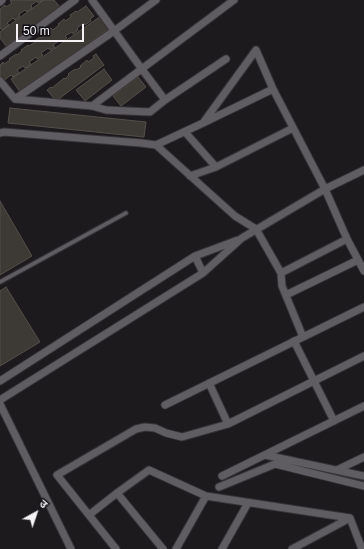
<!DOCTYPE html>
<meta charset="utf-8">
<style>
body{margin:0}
#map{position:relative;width:364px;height:549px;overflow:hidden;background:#1d1a1e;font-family:Arial,"Noto Sans Devanagari",sans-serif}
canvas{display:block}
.north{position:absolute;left:16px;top:493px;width:40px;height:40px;-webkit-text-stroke:3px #131115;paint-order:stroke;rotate:40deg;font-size:11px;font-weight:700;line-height:16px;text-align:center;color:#f5f3f6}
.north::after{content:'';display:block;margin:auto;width:14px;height:18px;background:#f5f3f6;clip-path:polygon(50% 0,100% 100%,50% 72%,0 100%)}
.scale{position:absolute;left:16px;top:24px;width:68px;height:18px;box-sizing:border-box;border:2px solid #f5f3f6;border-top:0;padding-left:5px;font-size:12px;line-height:14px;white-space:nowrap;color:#f5f3f6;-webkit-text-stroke:3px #131115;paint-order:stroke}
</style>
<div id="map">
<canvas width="364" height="549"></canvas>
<div class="north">उ</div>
<div class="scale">50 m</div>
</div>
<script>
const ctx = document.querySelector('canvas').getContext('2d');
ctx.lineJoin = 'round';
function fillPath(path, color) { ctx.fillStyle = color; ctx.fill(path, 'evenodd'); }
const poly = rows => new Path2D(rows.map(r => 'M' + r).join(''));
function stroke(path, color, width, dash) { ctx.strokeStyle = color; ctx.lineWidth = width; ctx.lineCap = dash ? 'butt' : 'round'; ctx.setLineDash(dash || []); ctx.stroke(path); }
const building = poly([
 [12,0,43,0,38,3,37,1,31,5,32,8,27,12,25,10,19,14,20,16,15,20,13,18,7,23,9,25,2,30,0,28,0,9,5,5,6,7,12,3,10,1,12,0],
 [44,0,54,0,60,7,6,46,0,38,0,32,44,0],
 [86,6,94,16,90,19,91,21,85,25,84,23,77,28,78,30,73,34,72,32,65,36,67,38,62,42,60,40,53,45,55,47,50,50,48,48,41,53,43,55,37,59,36,57,29,62,31,64,25,68,23,66,17,70,19,73,13,77,11,75,3,81,0,77,0,65,3,62,4,64,10,60,9,59,16,54,17,55,22,51,21,50,28,45,29,46,35,42,34,41,40,37,41,38,47,34,46,32,51,28,53,30,59,25,58,24,64,19,65,21,71,17,70,15,76,11,77,12,86,6],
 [101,16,110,28,20,92,11,79,101,16],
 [96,54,104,65,56,101,47,90,51,87,52,88,64,78,65,79,69,75,68,74,75,69,76,70,81,67,80,66,87,60,88,62,94,58,93,56,96,54],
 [104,69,112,80,85,101,76,90,104,69],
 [138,77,146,87,121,106,113,96,138,77],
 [10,108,146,122,144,137,8,123,10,108],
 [0,201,32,256,0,275,0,201],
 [6,287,40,342,0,366,0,291,6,287]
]);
fillPath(building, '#3d3935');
stroke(building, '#534f4a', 1);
const service = poly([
 [0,282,126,213]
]);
const minor = poly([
 [0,2,2,0],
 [0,56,75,0],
 [0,81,15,99,92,106,106,110,150,112,165,100,141,68,92,0],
 [15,99,114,31,156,0],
 [165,100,226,59],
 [92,106,234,0],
 [203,123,256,50,273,89,325,189,347,239,364,271],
 [185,132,216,167],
 [0,133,4,132,141,143,156,145,203,123,273,89],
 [156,145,235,216,256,229,281,273],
 [190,176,216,167,293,128],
 [195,256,203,273],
 [286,295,358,260],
 [303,337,282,286,281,273,347,239],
 [294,341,334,421],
 [0,381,195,256,238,240],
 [209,383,228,424],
 [0,400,203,273,242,238,325,189,364,170],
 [0,404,71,549],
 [165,405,364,307],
 [265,455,364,476],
 [337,470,364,457],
 [222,476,364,406],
 [219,487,275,464,364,486],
 [89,515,117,493],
 [116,549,57,475,136,429,145,427,155,428,166,433,182,437,228,424,364,356],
 [163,549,117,493,149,470,206,496,350,518,362,549],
 [176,549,206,496],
 [222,549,248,503],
 [292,549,350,518]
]);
stroke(service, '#373538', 5.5);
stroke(minor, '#373538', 9);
stroke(service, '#605d62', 3.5);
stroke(minor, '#605d62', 7);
</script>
